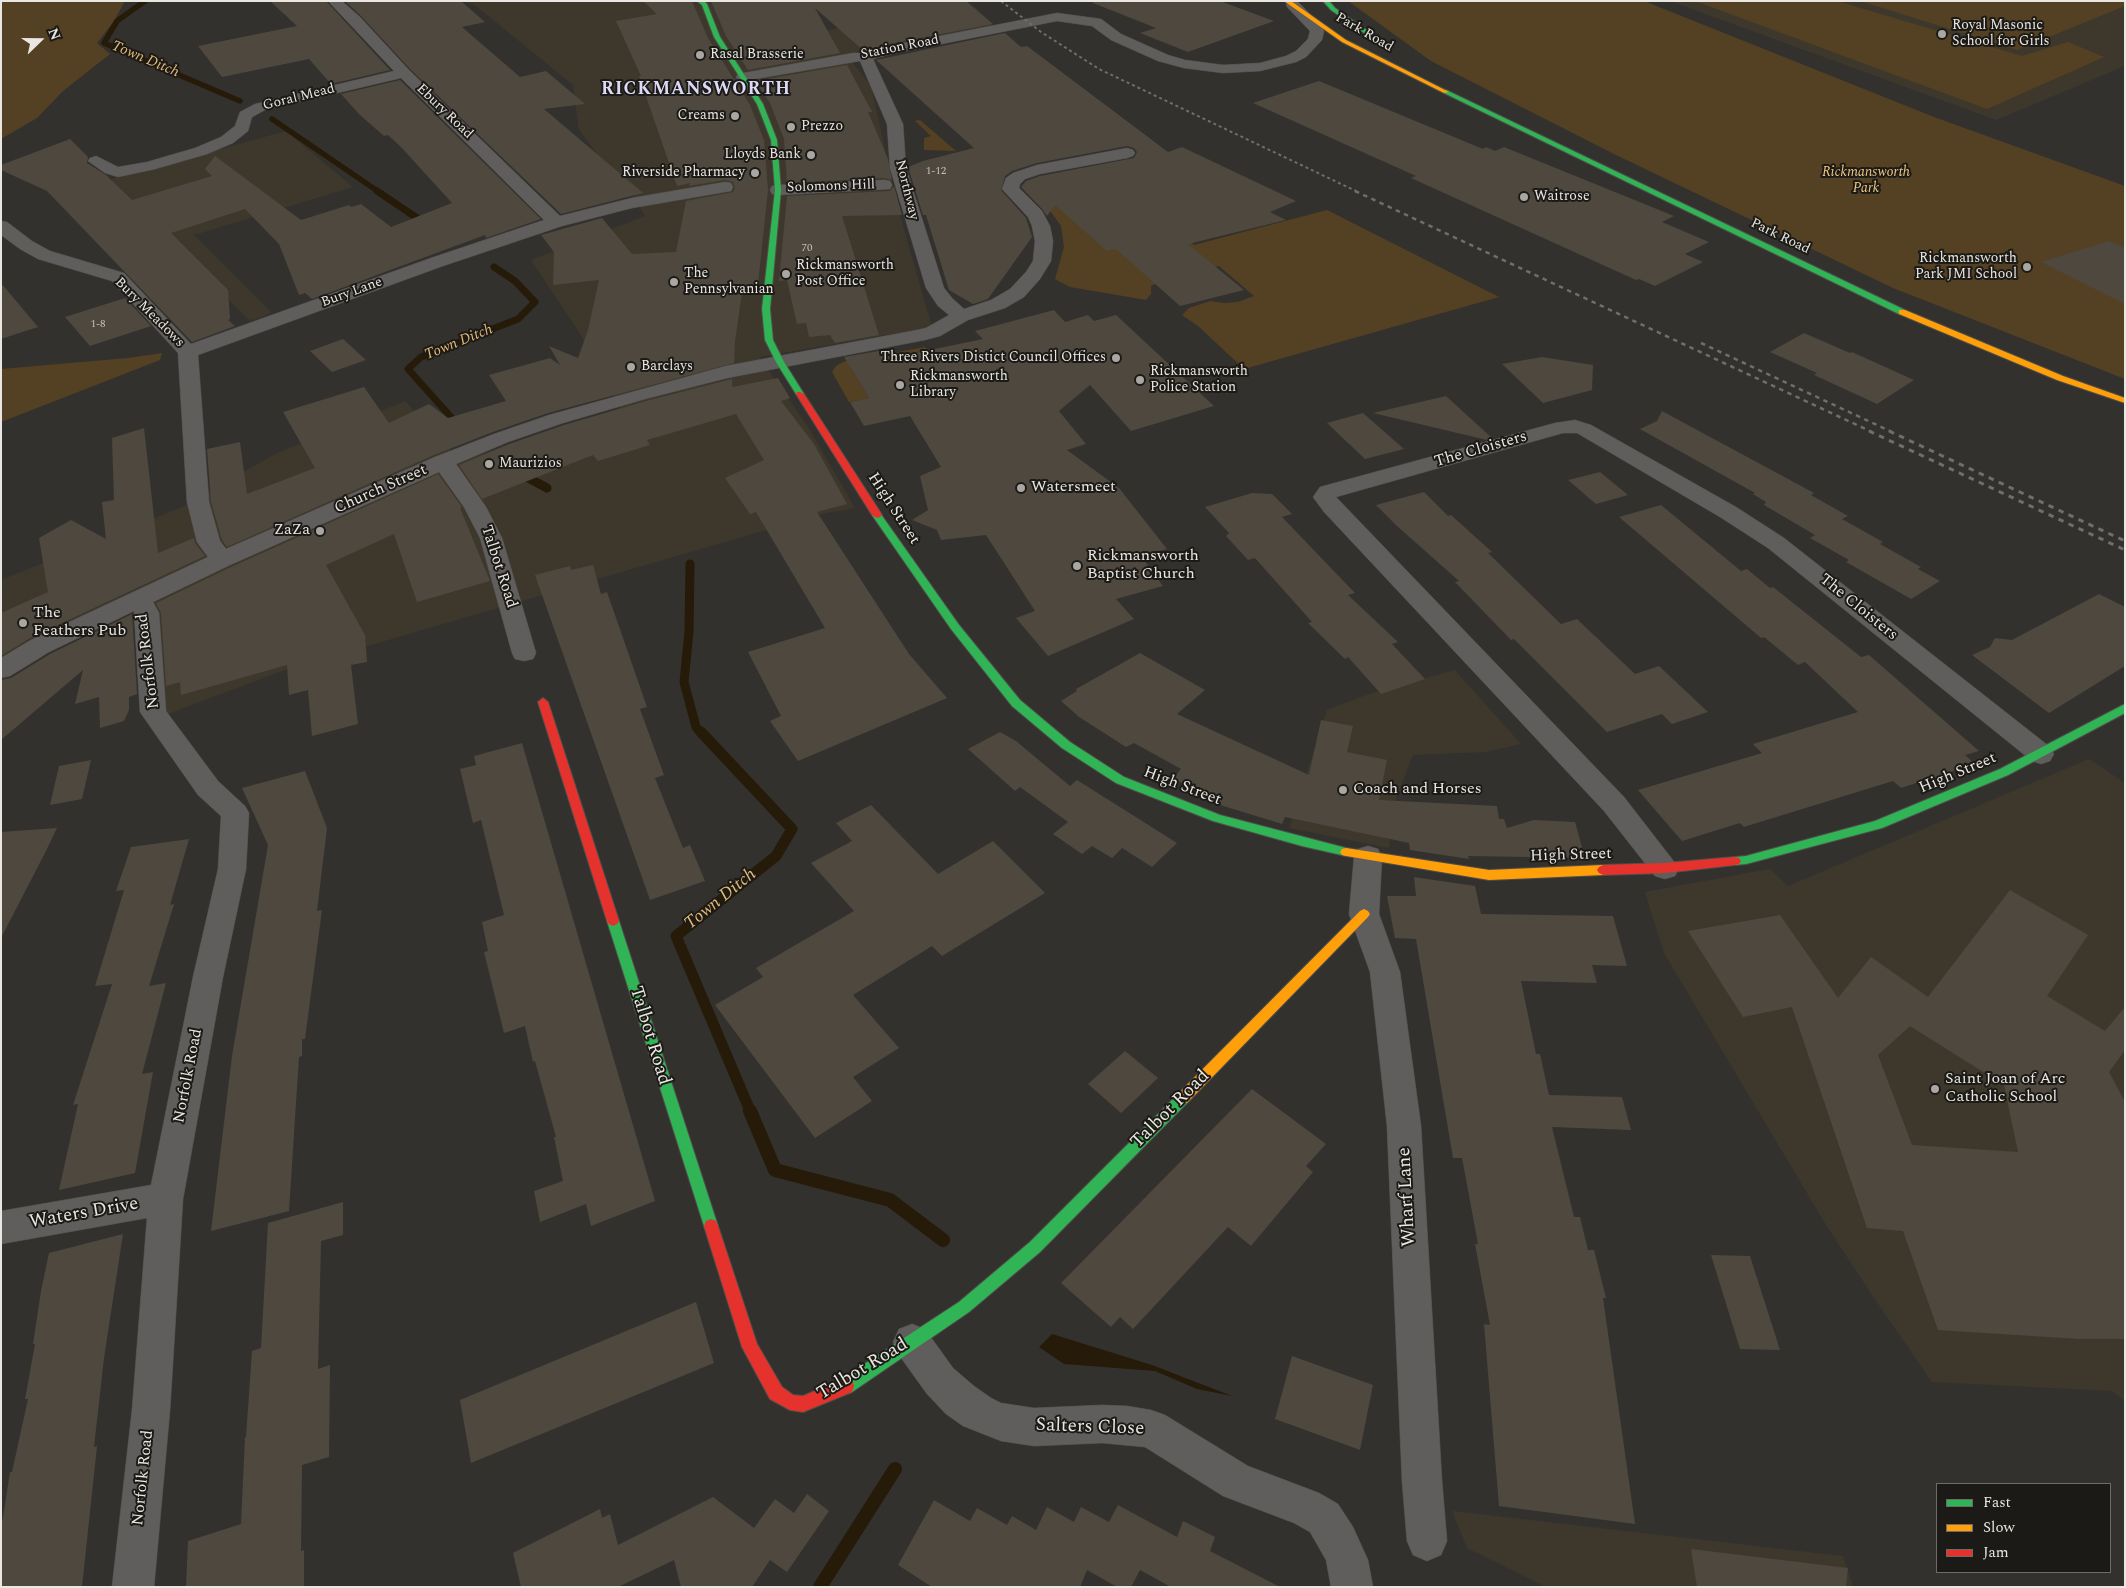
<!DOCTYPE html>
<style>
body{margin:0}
#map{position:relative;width:2126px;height:1588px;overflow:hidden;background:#33312e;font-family:Spectral,serif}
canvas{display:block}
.frame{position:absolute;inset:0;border:2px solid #eae7e2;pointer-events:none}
.legend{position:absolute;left:1936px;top:1483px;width:175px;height:90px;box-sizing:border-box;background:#1c1a16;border:1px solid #6e6c68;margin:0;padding:6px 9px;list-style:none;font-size:15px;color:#eae7e2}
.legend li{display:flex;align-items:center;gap:10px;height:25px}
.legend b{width:25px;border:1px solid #6e6c68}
.north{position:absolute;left:15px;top:15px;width:50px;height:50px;-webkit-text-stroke:4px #1c1a16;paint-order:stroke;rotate:68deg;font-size:14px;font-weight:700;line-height:20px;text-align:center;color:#eae7e2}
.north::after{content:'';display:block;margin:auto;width:18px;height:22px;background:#eae7e2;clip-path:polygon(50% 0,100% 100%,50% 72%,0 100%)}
</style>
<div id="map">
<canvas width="2126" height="1588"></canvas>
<div class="frame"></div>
<ul class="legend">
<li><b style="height:6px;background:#30b455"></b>Fast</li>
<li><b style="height:6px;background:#ff9f0a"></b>Slow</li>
<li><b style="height:6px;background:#e5322d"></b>Jam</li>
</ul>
<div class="north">N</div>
</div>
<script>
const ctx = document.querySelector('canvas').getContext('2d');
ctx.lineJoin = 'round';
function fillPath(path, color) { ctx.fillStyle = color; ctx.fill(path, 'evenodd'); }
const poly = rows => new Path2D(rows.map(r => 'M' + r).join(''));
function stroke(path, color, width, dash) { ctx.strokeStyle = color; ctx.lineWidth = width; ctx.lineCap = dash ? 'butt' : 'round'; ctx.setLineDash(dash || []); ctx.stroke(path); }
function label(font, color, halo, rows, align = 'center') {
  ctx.font = font + ' Spectral,serif'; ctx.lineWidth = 4; ctx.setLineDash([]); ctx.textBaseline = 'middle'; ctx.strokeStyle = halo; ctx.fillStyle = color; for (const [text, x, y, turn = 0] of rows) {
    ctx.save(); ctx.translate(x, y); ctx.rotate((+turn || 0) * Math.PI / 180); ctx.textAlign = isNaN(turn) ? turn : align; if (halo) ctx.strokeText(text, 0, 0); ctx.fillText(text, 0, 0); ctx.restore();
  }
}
fillPath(poly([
 [462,1,782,1,808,33,975,7,993,26,846,54,871,86,899,212,932,327,759,357,808,427,855,508,821,514,285,670,165,715,153,601,1,662,1,580,182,507,277,453,405,401,461,461,620,408,579,332,531,260,645,216,621,175,599,156,579,130,573,85,476,6],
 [1670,1,2125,1,2125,66,1996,120],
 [286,131,353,187,194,235,272,313,250,321,199,270,80,188],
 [1455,670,1521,744,1486,752,1413,755,1394,804,1389,848,1289,828,1327,710,1369,694],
 [2089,759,2125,783,2125,1401,2112,1391,1932,1382,1874,1298,1826,1225,1664,953,1645,892,1770,869,1788,886],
 [1452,1511,1843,1556,1853,1587,1546,1587,1467,1548]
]), '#3e382c');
fillPath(poly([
 [1,1,125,1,114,21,97,43,110,54,63,91,37,118,1,139],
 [1348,1,1644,1,1934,117,2125,186,2125,379,1893,288,1614,154,1431,61],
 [1695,1,1837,1,2022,56,2068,42,2104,57,1987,109],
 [1860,1,2125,1,2125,6,2017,50],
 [920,120,956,151,924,150,924,138,931,136,915,121],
 [1029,182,1144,242,1192,243,1194,245,1327,210,1499,297,1244,369,1198,326,1182,315,1189,308,1210,301,1224,303,1238,302,1254,296,1219,266,1190,270,1165,279,1151,286,1151,294,1146,300,1070,287,1055,279,1064,247,1061,226],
 [925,347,928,350,850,367,869,398,849,402,832,372,836,366,843,362],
 [162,353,160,360,1,422,1,369,128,358]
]), '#544123');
fillPath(poly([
 [1052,1334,1152,1365,1232,1396,1197,1389,1155,1371,1064,1364,1039,1347]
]), '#261b08');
stroke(poly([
 [145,1,117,21,104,43,240,101],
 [272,119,379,192]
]), '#261b08', 5.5);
stroke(poly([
 [377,191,426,224],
 [459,426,408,369,421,357,518,319,535,302,515,281,494,267]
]), '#261b08', 7);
stroke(poly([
 [519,473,547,488],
 [690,564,689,632,684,682,696,727,702,734]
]), '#261b08', 9);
stroke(poly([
 [701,732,792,829,776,856,676,936,751,1113]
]), '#261b08', 11);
stroke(poly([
 [750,1111,775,1170,890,1200,943,1240],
 [820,1587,895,1469]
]), '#261b08', 14);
fillPath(poly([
 [270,1,326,1,390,70,331,84,309,59,222,77,198,46,297,26],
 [345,1,461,1,485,22,462,27,520,77,546,71,585,104,544,109,643,193,561,214,410,69,361,16],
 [643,1,692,1,708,38,750,105,764,140,768,190,758,284,743,285,735,341,734,363,548,413,493,432,434,455,227,547,222,540,211,502,207,449,240,442,247,494,315,468,283,412,364,387,389,423,429,404,448,418,506,401,489,375,550,358,560,365,549,346,578,358,588,330,599,280,553,285,554,252,541,235,602,218,632,254,676,252,686,201,733,192,735,188,733,182,725,180,689,186,690,183,677,186,639,76,641,76,616,21,657,14],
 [711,1,966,1,993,24,889,44,864,51,815,8,840,53,748,70,726,36],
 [1093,1,1220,1,1274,21,1188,52,1140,33,1156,28,1093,3],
 [1005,33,1021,47,1027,46,1168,152,1182,147,1296,201,1270,212,1286,220,1188,244,1244,290,1180,306,1116,249,1107,251,1055,205,1047,216,1043,210,1021,187,1026,181,1040,176,1134,158,1137,152,1134,148,1127,146,1037,163,1012,171,1005,176,1001,190,1026,218,1032,237,988,299,973,304,949,290,926,215,923,215,908,167,923,161,974,148,876,60],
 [847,65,872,112,868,112,888,159,892,180,884,178,787,183,784,139,770,103,755,81],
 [400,80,541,219,486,238,485,235,312,299,305,293,299,295,279,244,245,209,171,233,228,290,230,319,228,320,235,326,192,342,47,191,1,170,1,165,70,139,88,157,87,163,106,175,132,200,212,176,205,169,215,156,301,220,349,205,351,207,361,204,391,227,452,203,401,147,388,135,384,136,360,115,341,94],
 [1319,81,1483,149,1486,147,1495,151,1504,147,1674,216,1662,222,1709,242,1685,254,1703,262,1655,286,1639,279,1636,280,1411,178,1416,176,1253,103],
 [894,186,902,215,842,216,879,335,835,343,830,335,809,337,806,323,797,324,787,280,779,281,787,196,890,191],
 [2109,241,2125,248,2125,304,2041,262],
 [1,283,38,327,1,339],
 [125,298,151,326,90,346,65,317],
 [1054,310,1065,322,1088,315,1094,321,1116,315,1214,406,1131,431,1090,385,1059,411,1086,444,1067,450,1119,488,1167,549,1141,556,1163,586,1116,599,1134,619,1048,656,1016,618,1035,611,986,535,941,540,937,530,912,520,928,510,920,476,941,467,910,416,864,426,850,402,869,398,844,357,884,350,886,359,983,339,975,331],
 [1804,333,1850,353,1852,352,1914,380,1877,404,1814,375,1817,373,1770,352],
 [343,339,366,360,332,372,310,351],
 [1542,357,1593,365,1592,390,1543,403,1502,364],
 [778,378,790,398,781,401,814,444,847,504,817,512,909,654,947,698,798,761,770,721,781,716,748,652,825,628,756,512,750,514,725,478,764,460,736,414,647,440,650,445,598,461,593,455,482,499,459,465,509,444,564,425,646,401,732,379,732,387],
 [1446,396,1492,438,1487,440,1373,413],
 [1662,411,1814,493,1811,495,1848,516,1842,519,1883,542,1880,544,1921,567,1918,569,1940,581,1911,599,1846,562,1849,560,1810,538,1815,535,1764,505,1766,502,1753,494,1755,493,1640,429,1657,421],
 [1363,413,1404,449,1365,459,1327,423],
 [144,428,158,553,194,538,195,543,205,556,30,638,1,656,1,613,48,592,39,538,71,520,106,539,102,502,114,500,112,438],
 [1600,472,1628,495,1596,504,1568,480],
 [438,474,462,507,460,508,490,581,417,602,394,534,326,565,365,635,367,662,351,665,358,724,312,736,308,690,289,695,287,665,181,695,180,682,166,686,161,613,156,603,231,567],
 [1424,492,1448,516,1451,515,1492,552,1488,553,1561,624,1577,619,1635,674,1659,666,1708,712,1672,724,1662,714,1607,732,1514,639,1511,640,1455,582,1459,581,1397,526,1376,505],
 [1252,493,1272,494,1292,514,1282,517,1355,593,1348,595,1398,642,1392,644,1425,679,1381,694,1348,657,1345,659,1308,623,1312,622,1255,558,1248,560,1226,536,1229,533,1205,507],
 [1661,505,1741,571,1747,569,1770,588,1773,587,1861,657,1869,655,1979,751,1965,755,1975,764,1901,788,1893,781,1744,827,1740,823,1682,841,1638,790,1762,753,1753,744,1858,712,1805,662,1798,665,1764,637,1761,638,1619,517],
 [593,565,601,594,607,592,647,707,640,709,664,775,655,778,683,848,690,845,705,881,650,900,535,575,570,566,571,570],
 [2099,594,2125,607,2125,666,2049,713,1972,655,1990,647,1995,638,2012,640],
 [132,614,137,694,129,697,129,710,124,721,100,728,99,697,75,704,83,670,1,740,1,680,11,678,50,654],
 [1140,653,1205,690,1177,714,1309,775,1321,720,1353,726,1347,752,1387,760,1379,800,1497,806,1499,819,1504,819,1507,828,1534,820,1575,822,1585,858,1468,856,1469,859,1410,850,1409,843,1285,817,1282,824,1217,804,1217,802,1173,778,1181,769,1134,743,1126,747,1079,717,1061,701,1077,691,1076,689],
 [1000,732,1016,741,1070,786,1077,780,1177,843,1152,867,1122,848,1112,858,1092,846,1082,854,1053,834,1068,822,1020,787,1015,791,968,749],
 [522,743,655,1201,591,1226,586,1204,540,1222,534,1191,563,1181,554,1137,556,1137,535,1061,533,1062,525,1026,504,1033,484,952,488,951,482,922,504,915,481,820,473,823,460,769,476,765,474,756],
 [91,760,82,799,50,805,59,766],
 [305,771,327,828,317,911,322,910,305,1039,302,1039,302,1056,299,1057,289,1211,211,1231,232,1056,268,845,242,788],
 [871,805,938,874,993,841,1045,893,942,956,932,946,853,995,899,1048,853,1077,872,1101,815,1138,715,1005,763,977,756,968,854,911,811,863,852,841,836,823],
 [57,828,45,853,1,938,1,832],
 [189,839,170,905,174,904,149,986,166,983,142,1074,153,1072,135,1173,59,1190,78,1104,73,1105,112,984,95,986,124,890,116,891,131,847],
 [1414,877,1475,886,1481,914,1613,916,1627,966,1592,965,1597,983,1521,981,1536,1054,1540,1054,1549,1095,1622,1097,1631,1130,1552,1127,1574,1217,1580,1217,1588,1250,1594,1250,1606,1298,1603,1298,1635,1524,1499,1506,1484,1324,1490,1325,1475,1244,1478,1244,1462,1158,1453,1158,1416,939,1395,938,1387,896,1416,896],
 [2010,890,2088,935,2047,996,2105,1031,2125,1007,2125,1050,2109,1072,2125,1102,2125,1339,2079,1339,1938,1330,1903,1231,1867,1228,1792,1007,1743,1017,1688,931,1780,915,1838,998,1871,957,1928,997],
 [1910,1026,2004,1085,2018,1152,1912,1145,1878,1055],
 [1125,1051,1158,1078,1121,1113,1088,1084],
 [1252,1089,1326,1144,1306,1166,1313,1172,1251,1246,1228,1227,1133,1329,1120,1317,1111,1327,1061,1283],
 [343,1202,343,1235,321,1241,318,1369,330,1365,329,1457,302,1465,301,1551,304,1550,304,1587,186,1587,188,1541,241,1524,245,1437,246,1437,252,1351,261,1348,268,1223],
 [123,1234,104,1358,94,1447,97,1446,82,1587,1,1587,1,1527,4,1511,10,1472,12,1472,28,1399,25,1399,35,1344,33,1344,41,1291,49,1253],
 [1711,1255,1750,1256,1780,1350,1740,1349],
 [696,1302,714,1363,471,1463,460,1400],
 [1292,1356,1373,1385,1360,1450,1275,1419],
 [807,1494,829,1511,787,1572,770,1560,752,1587,681,1587,674,1560,618,1587,521,1587,513,1553,600,1509,602,1518,610,1514,618,1545,713,1497,754,1528,775,1499,794,1513],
 [934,1500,970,1521,977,1508,1007,1525,1012,1516,1036,1530,1047,1507,1074,1522,1081,1507,1109,1522,1118,1505,1177,1537,1183,1521,1215,1537,1210,1551,1280,1587,1171,1587,1140,1570,1131,1587,1117,1587,1087,1570,1080,1587,932,1587,898,1565],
 [1691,1549,1848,1568,1846,1587,1697,1587]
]), '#4e483f');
const street = poly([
 [328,1,342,1,360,17,409,70,560,216,632,198,725,182,731,183,733,187,731,191,725,192,632,208,562,226,443,266,198,355,209,502,220,541,226,549,435,457,494,434,549,415,726,366,917,330,926,328,949,315,938,306,926,288,890,168,887,124,860,61,743,81,738,80,736,77,738,74,853,53,864,53,889,46,1057,13,1101,19,1121,34,1168,55,1185,60,1223,65,1260,63,1286,56,1296,51,1308,39,1310,31,1288,8,1286,5,1288,2,1298,2,1321,25,1324,31,1322,40,1306,57,1296,62,1260,71,1223,73,1184,68,1158,61,1111,40,1092,26,1057,21,891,54,873,59,903,124,906,168,944,288,952,298,964,309,991,300,1010,289,1026,272,1033,261,1035,241,1032,226,1028,217,1002,189,1006,178,1013,173,1037,165,1127,148,1133,150,1135,153,1133,156,1127,158,1040,174,1025,179,1020,184,1019,188,1042,211,1050,226,1053,241,1051,261,1040,279,1024,297,1005,308,968,320,940,336,925,340,727,378,645,399,563,423,508,442,456,464,486,507,502,538,536,653,533,659,524,661,515,659,512,653,480,538,464,507,439,472,230,565,153,602,159,613,166,711,218,781,245,806,249,813,246,869,223,977,183,1199,170,1410,154,1587,112,1587,132,1410,147,1218,1,1244,1,1211,151,1185,193,977,218,869,221,816,198,795,140,712,134,611,49,652,10,676,1,678,1,658,31,640,208,557,197,542,187,502,178,353,112,281,38,259,20,249,1,235,1,221,7,222,32,241,50,251,124,273,191,344,431,258,544,220,401,78,265,110,252,117,248,131,233,143,207,154,155,169,118,177,105,173,88,161,90,158,96,156,118,167,147,162,195,148,221,137,235,126,240,112,255,104,394,71,328,1],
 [884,180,890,181,892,185,890,189,778,195,772,194,770,190,772,186,778,185,884,180],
 [1575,420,1591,425,1736,507,1784,538,2050,747,2054,754,2050,761,2041,764,2032,761,1768,548,1720,517,1577,433,1563,433,1336,497,1624,797,1679,868,1675,876,1665,879,1655,876,1604,811,1324,512,1313,497,1320,487,1555,423,1575,420],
 [1368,846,1378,849,1382,857,1379,914,1400,972,1421,1126,1442,1481,1447,1541,1441,1555,1427,1561,1413,1555,1407,1541,1402,1481,1387,1126,1370,972,1349,914,1354,857,1358,849,1368,846],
 [912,1324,925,1329,953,1368,974,1386,991,1398,1001,1403,1034,1408,1102,1405,1127,1406,1151,1410,1165,1415,1248,1466,1319,1493,1338,1504,1353,1527,1368,1560,1373,1587,1331,1587,1326,1560,1310,1532,1294,1523,1223,1496,1145,1447,1102,1443,1034,1446,1001,1441,963,1426,946,1414,927,1394,899,1355,893,1342,899,1329,912,1324]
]);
const fast = poly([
 [697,1,704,1,707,4,720,37,763,104,777,140,781,190,770,309,773,340,784,362,804,394,803,396,800,396,796,394,776,362,765,340,762,309,775,190,771,140,757,104,714,37,702,5,697,1],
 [1323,1,1329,1,1335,8,1391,47,1391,49,1387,49,1331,10,1323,1],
 [1446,90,1905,310,1906,312,1899,314,1444,93,1444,91,1446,90],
 [877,512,880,513,959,625,1020,700,1070,742,1124,777,1220,815,1350,849,1352,852,1350,855,1346,856,1302,846,1213,821,1116,783,1062,748,1012,706,951,629,872,515,877,512],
 [2125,704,2125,713,2008,775,1882,828,1746,864,1735,865,1731,864,1729,861,1731,858,1735,857,1746,856,1875,821,2000,769,2125,704],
 [613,916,617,918,619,921,718,1226,716,1231,711,1233,706,1231,704,1226,607,921,609,918,613,916],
 [1183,1092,1188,1094,1190,1098,1188,1102,1040,1252,969,1312,852,1392,846,1394,840,1392,838,1386,840,1380,959,1302,1030,1242,1178,1094,1183,1092]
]);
const slow = poly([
 [1284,1,1291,1,1346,40,1449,92,1444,93,1342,42,1284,1],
 [1899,310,1905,310,2063,376,2125,398,2125,403,2057,380,1899,314,1899,310],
 [1346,848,1489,870,1603,865,1607,867,1609,870,1607,873,1603,875,1489,880,1346,856,1342,855,1340,852,1342,849,1346,848],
 [1364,909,1368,911,1370,914,1368,917,1188,1102,1183,1104,1178,1102,1176,1098,1178,1094,1360,911,1364,909]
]);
const jam = poly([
 [797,392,800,392,804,394,882,515,880,517,877,518,872,515,796,394,797,392],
 [543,698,548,702,619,921,617,924,613,926,609,924,607,921,538,702,543,698],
 [1735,857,1739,858,1741,861,1739,864,1735,865,1665,873,1603,875,1599,873,1597,870,1599,867,1603,865,1665,863,1735,857],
 [711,1219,716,1221,718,1226,757,1344,782,1387,793,1395,803,1396,846,1378,852,1380,854,1386,852,1392,803,1412,790,1410,770,1399,742,1347,704,1226,706,1221,711,1219]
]);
stroke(street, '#504e4b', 1);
stroke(fast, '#504e4b', 2);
stroke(slow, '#504e4b', 2);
stroke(jam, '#504e4b', 2);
fillPath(street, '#605e5c');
fillPath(fast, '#30b455');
fillPath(slow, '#ff9f0a');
fillPath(jam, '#e5322d');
stroke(poly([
 [1001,1,1041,32,1099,69,1358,192]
]), '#6f6e6c', 2, [3, 3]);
stroke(poly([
 [1355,191,1872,432],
 [1701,343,1892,432]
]), '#6f6e6c', 2.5, [4.5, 4.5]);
stroke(poly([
 [1869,431,2125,550],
 [1889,431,2125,541]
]), '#6f6e6c', 3, [5.5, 5.5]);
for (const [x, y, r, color] of [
 [1942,34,5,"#aaa7a3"],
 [700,55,5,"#aaa7a3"],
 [735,116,5,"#aaa7a3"],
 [791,127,5,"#aaa7a3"],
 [811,155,5,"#aaa7a3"],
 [755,173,5,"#aaa7a3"],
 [1524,197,5,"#aaa7a3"],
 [2027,267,5,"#aaa7a3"],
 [786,274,5,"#aaa7a3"],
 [674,282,5,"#aaa7a3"],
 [1116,358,5,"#aaa7a3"],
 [631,367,5,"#aaa7a3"],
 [1140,380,5,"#aaa7a3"],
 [900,385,5,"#aaa7a3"],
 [489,464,5,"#aaa7a3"],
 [1021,488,5,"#aaa7a3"],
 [320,531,5,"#aaa7a3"],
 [1077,566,5,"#aaa7a3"],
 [23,623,5,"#aaa7a3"],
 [1343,790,5,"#aaa7a3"],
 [1935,1089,5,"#aaa7a3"]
]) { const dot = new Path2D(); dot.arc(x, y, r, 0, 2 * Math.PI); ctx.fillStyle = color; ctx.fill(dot); stroke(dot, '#1c1a16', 2); }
label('11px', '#c3bfb9', null, [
 ["1-12",936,172],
 ["70",807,249],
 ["1-8",98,325]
]);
label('14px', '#eae7e2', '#1c1a16', [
 ["Royal Masonic",1952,26],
 ["School for Girls",1952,42],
 ["Rasal Brasserie",710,55],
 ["Creams",725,116,"right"],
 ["Prezzo",801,127],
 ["Lloyds Bank",801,155,"right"],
 ["Riverside Pharmacy",745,173,"right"],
 ["Waitrose",1534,197],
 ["Rickmansworth",2017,259,"right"],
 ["Park JMI School",2017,275,"right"],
 ["Rickmansworth",796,266],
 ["Post Office",796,282],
 ["The",684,274],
 ["Pennsylvanian",684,290],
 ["Three Rivers Distict Council Offices",1106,358,"right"],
 ["Barclays",641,367],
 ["Rickmansworth",1150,372],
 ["Police Station",1150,388],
 ["Rickmansworth",910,377],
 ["Library",910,393],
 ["Maurizios",499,464]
], 'left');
label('14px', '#eae7e2', '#1c1a16', [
 ["Park Road",1364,33,30],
 ["Station Road",900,48,-11],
 ["Goral Mead",299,98,-14],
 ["Ebury Road",444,112,44],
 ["Solomons Hill",831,187,-2],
 ["Northway",906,190,76],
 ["Park Road",1780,237,26],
 ["Bury Lane",352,293,-20],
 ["Bury Meadows",149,313,45]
]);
label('italic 14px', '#f0c884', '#1c1a16', [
 ["Rickmansworth",1866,173],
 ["Park",1866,189]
]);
label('italic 15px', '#e3bb77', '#1c1a16', [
 ["Town Ditch",145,60,23],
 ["Town Ditch",459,343,-22]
]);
label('16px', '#eae7e2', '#1c1a16', [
 ["The Cloisters",1481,450,-16],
 ["Church Street",381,490,-24],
 ["High Street",893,509,57],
 ["Talbot Road",498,567,72],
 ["The Cloisters",1858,608,39],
 ["Norfolk Road",149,661,-97],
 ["High Street",1958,774,-23],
 ["High Street",1182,787,21],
 ["High Street",1571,856,-2],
 ["Norfolk Road",189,1076,-79],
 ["Norfolk Road",144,1478,-84]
]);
label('16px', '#eae7e2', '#1c1a16', [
 ["Watersmeet",1031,488],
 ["ZaZa",310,531,"right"],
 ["Rickmansworth",1087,557],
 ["Baptist Church",1087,575],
 ["The",33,614],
 ["Feathers Pub",33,632],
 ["Coach and Horses",1353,790],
 ["Saint Joan of Arc",1945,1080],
 ["Catholic School",1945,1098]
], 'left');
ctx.letterSpacing = '1px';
label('bold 18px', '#dddaf7', '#1c1a16', [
 ["RICKMANSWORTH",696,90]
]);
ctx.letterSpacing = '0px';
label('italic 18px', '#e3bb77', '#1c1a16', [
 ["Town Ditch",721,900,-39]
]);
label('19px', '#eae7e2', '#1c1a16', [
 ["Talbot Road",649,1036,73],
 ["Talbot Road",1171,1110,-45],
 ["Wharf Lane",1408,1197,-93],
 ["Waters Drive",84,1214,-10],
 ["Talbot Road",863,1370,-31],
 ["Salters Close",1090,1428,2]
]);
</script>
